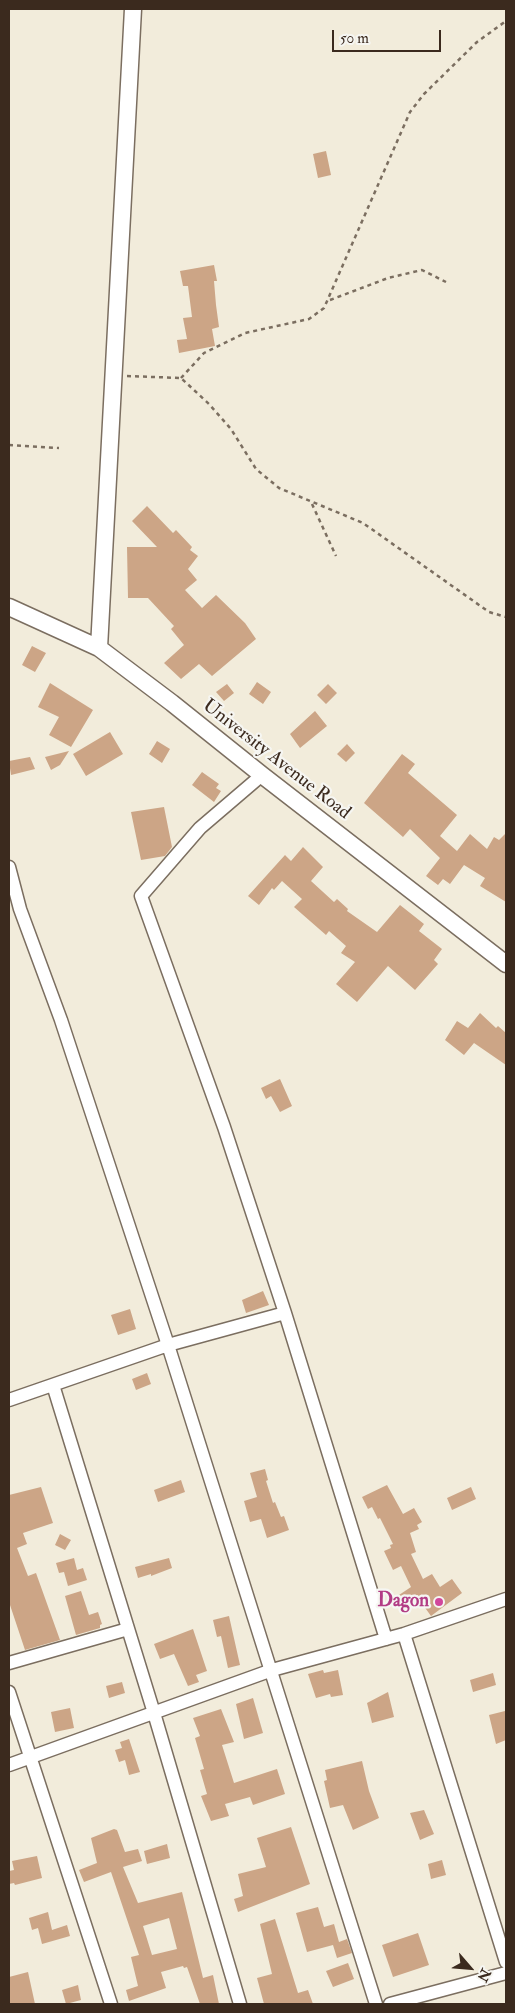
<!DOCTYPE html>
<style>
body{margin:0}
#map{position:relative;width:515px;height:2013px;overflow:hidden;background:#f2ecdb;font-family:"IM FELL Double Pica",serif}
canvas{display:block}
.frame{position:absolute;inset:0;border:10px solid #3b2a1e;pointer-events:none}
.north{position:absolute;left:445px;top:1943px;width:50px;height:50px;-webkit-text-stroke:4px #f6f6f2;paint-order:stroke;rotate:117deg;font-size:14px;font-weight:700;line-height:20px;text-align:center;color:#3b2a1e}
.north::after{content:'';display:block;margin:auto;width:18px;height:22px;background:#3b2a1e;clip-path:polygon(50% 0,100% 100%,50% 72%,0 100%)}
.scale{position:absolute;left:332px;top:30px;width:109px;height:22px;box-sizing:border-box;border:2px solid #3b2a1e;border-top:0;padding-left:6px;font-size:15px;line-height:18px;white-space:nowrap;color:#3b2a1e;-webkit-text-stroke:4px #f6f6f2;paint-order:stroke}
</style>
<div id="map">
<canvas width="515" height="2013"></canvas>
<div class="frame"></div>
<div class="north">N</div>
<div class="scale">50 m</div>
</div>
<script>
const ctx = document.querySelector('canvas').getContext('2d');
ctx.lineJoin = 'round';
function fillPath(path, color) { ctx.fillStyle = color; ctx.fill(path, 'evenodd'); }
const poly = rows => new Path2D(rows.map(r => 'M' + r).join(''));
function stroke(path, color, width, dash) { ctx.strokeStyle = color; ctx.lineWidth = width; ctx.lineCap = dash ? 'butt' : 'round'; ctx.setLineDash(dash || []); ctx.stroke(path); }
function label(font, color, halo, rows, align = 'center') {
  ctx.font = font + ' "IM FELL Double Pica",serif'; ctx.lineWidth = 4.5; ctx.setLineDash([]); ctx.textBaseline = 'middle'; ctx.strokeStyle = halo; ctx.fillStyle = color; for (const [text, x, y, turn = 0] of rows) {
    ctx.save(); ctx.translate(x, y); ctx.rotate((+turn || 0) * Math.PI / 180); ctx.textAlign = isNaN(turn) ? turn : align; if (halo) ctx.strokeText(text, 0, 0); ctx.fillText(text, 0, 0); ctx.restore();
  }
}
fillPath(poly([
 [326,151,331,175,318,178,313,154],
 [214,265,217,281,214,281,216,305,219,327,212,329,215,346,179,353,177,340,187,339,183,318,192,317,188,286,183,286,180,271],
 [147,506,173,533,176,530,192,547,190,550,198,556,188,569,197,580,185,590,202,608,216,595,245,623,256,639,212,676,199,664,181,679,164,663,184,645,171,629,174,626,148,598,128,598,127,547,157,547,132,521],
 [32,646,46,653,35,672,22,665],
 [257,682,271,692,263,704,249,694],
 [50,683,93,710,71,747,49,735,59,717,38,707],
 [227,684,234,693,224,701,216,692],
 [328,684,337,693,326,704,317,695],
 [315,711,327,726,300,748,290,734],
 [110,732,123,754,86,776,73,754],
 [157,741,170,749,162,763,149,754],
 [347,744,355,753,346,762,337,754],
 [69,751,60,765,51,770,45,757],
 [402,754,415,764,408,773,457,815,440,836,457,851,470,834,487,849,494,837,499,840,506,833,506,902,480,886,485,878,464,865,450,884,443,879,438,885,426,876,440,858,410,829,403,837,364,803],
 [30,757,35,769,11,775,9,761],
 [202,772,219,784,216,788,221,791,214,802,192,785],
 [164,807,172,847,165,856,141,860,131,812],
 [303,847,323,867,311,881,334,902,337,899,348,909,347,911,377,932,400,905,424,924,419,931,442,949,434,960,438,964,415,990,388,966,357,1002,336,984,355,962,341,953,346,946,329,931,326,935,294,907,302,899,282,881,274,890,272,888,259,905,248,896,285,855,291,861],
 [480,1013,496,1028,498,1026,506,1033,506,1065,474,1043,464,1055,445,1040,457,1021,468,1028],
 [280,1079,292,1106,280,1112,271,1096,266,1099,261,1088],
 [263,1291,269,1305,246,1313,242,1300],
 [130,1309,136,1329,118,1335,111,1315],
 [147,1373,151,1384,136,1390,132,1379],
 [265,1469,268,1480,266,1481,273,1503,275,1502,281,1517,284,1516,289,1530,267,1538,261,1519,250,1522,244,1501,257,1497,250,1473],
 [181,1480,185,1492,158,1502,154,1490],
 [387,1485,403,1514,414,1508,422,1522,417,1525,419,1529,410,1533,416,1552,411,1554,423,1579,432,1574,440,1587,452,1579,462,1593,431,1616,418,1598,406,1605,399,1595,411,1587,401,1566,393,1570,384,1551,391,1548,390,1545,393,1544,380,1518,378,1519,372,1507,368,1509,362,1497],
 [41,1487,53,1523,23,1533,27,1544,17,1548,28,1576,36,1573,60,1640,25,1650,9,1602,9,1495],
 [471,1487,476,1499,452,1510,447,1498],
 [60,1534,71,1540,65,1550,55,1545],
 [74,1558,77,1570,83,1568,87,1580,68,1586,64,1572,59,1573,56,1563],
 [169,1558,172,1568,151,1576,151,1574,138,1578,135,1567],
 [81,1591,89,1615,98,1612,102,1624,100,1625,100,1628,76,1635,65,1596],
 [229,1616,240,1665,228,1668,221,1636,217,1637,213,1620],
 [193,1629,207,1671,196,1675,199,1682,188,1686,174,1654,160,1659,154,1644],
 [323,1670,324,1673,338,1670,343,1695,331,1697,330,1694,316,1698,308,1674],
 [493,1673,496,1685,473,1692,470,1680],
 [122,1682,125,1693,109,1698,106,1686],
 [388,1692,394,1717,372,1723,367,1703],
 [253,1698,263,1733,244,1739,236,1704],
 [70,1708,74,1728,55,1732,51,1712],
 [221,1709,234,1742,222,1745,234,1783,277,1769,285,1794,253,1805,250,1797,225,1804,229,1816,211,1821,201,1796,207,1794,200,1770,204,1769,195,1738,200,1736,193,1718],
 [505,1711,506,1740,496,1744,489,1715],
 [129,1739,140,1772,129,1775,125,1760,119,1762,115,1750,122,1748,120,1742],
 [362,1761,369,1791,379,1818,353,1830,343,1805,330,1808,324,1781,327,1780,325,1770],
 [424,1810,434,1834,420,1840,410,1813],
 [291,1827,310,1884,238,1912,234,1899,243,1896,238,1874,266,1867,257,1838],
 [114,1829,117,1830,125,1852,138,1849,142,1861,123,1867,138,1903,182,1892,203,1978,213,1975,219,2004,200,2004,187,1967,184,1968,183,1966,161,1972,166,1988,129,2001,126,1990,138,1986,131,1957,139,1955,111,1872,84,1882,79,1870,97,1863,91,1838],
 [169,1918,177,1949,152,1955,143,1926],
 [167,1844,170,1858,147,1864,144,1851],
 [37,1856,42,1878,15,1885,14,1883,9,1884,9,1871,14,1870,12,1861],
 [442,1860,446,1875,431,1879,428,1864],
 [318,1907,324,1927,334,1924,339,1942,347,1939,352,1953,337,1958,333,1945,307,1952,296,1913],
 [48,1912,52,1930,67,1925,70,1936,42,1944,38,1928,32,1930,29,1918],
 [275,1919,298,1993,308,1990,313,2004,264,2004,257,1978,272,1974,260,1924],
 [418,1933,429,1965,393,1977,382,1945],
 [348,1963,354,1979,333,1987,326,1971],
 [28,1972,35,2004,9,2004,9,1977],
 [78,1985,81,2000,66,2004,62,1990]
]), '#cca586');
const street = poly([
 [262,775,200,828,141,896,224,1127,285,1313,386,1639],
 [9,867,20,909,61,1020,168,1345,376,2004],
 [53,1385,154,1713,240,2004],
 [9,1400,168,1345,285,1313],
 [404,1634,506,1962],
 [9,1663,128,1629],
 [9,1692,111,2004],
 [9,1765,272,1670,404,1634,506,1599],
 [390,2004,506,1973]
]);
const secondary = poly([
 [9,607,99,648,172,703,262,775,506,964],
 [99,648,133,9]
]);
stroke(street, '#7b6e60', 15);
stroke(secondary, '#7b6e60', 19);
stroke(poly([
 [330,300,388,278,422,270,446,282],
 [127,376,181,378,209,404,231,429,256,469,279,488,363,523,489,612,506,617],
 [181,378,204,353,245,333,309,319,324,308,410,112,424,94,477,42,506,21],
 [9,445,59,448],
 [312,504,336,556]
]), '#7b6e60', 2.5, [4, 4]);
stroke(street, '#fff', 12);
stroke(secondary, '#fff', 16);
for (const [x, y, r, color] of [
 [439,1602,5,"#d1479c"]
]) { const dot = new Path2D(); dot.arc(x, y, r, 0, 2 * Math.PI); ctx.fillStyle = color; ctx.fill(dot); stroke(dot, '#f6f6f2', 2); }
label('19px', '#3b2a1e', '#f6f6f2', [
 ["University Avenue Road",276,760,38]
]);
label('bold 19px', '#b23c85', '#f6f6f2', [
 ["Dagon",429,1602]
], 'right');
</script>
